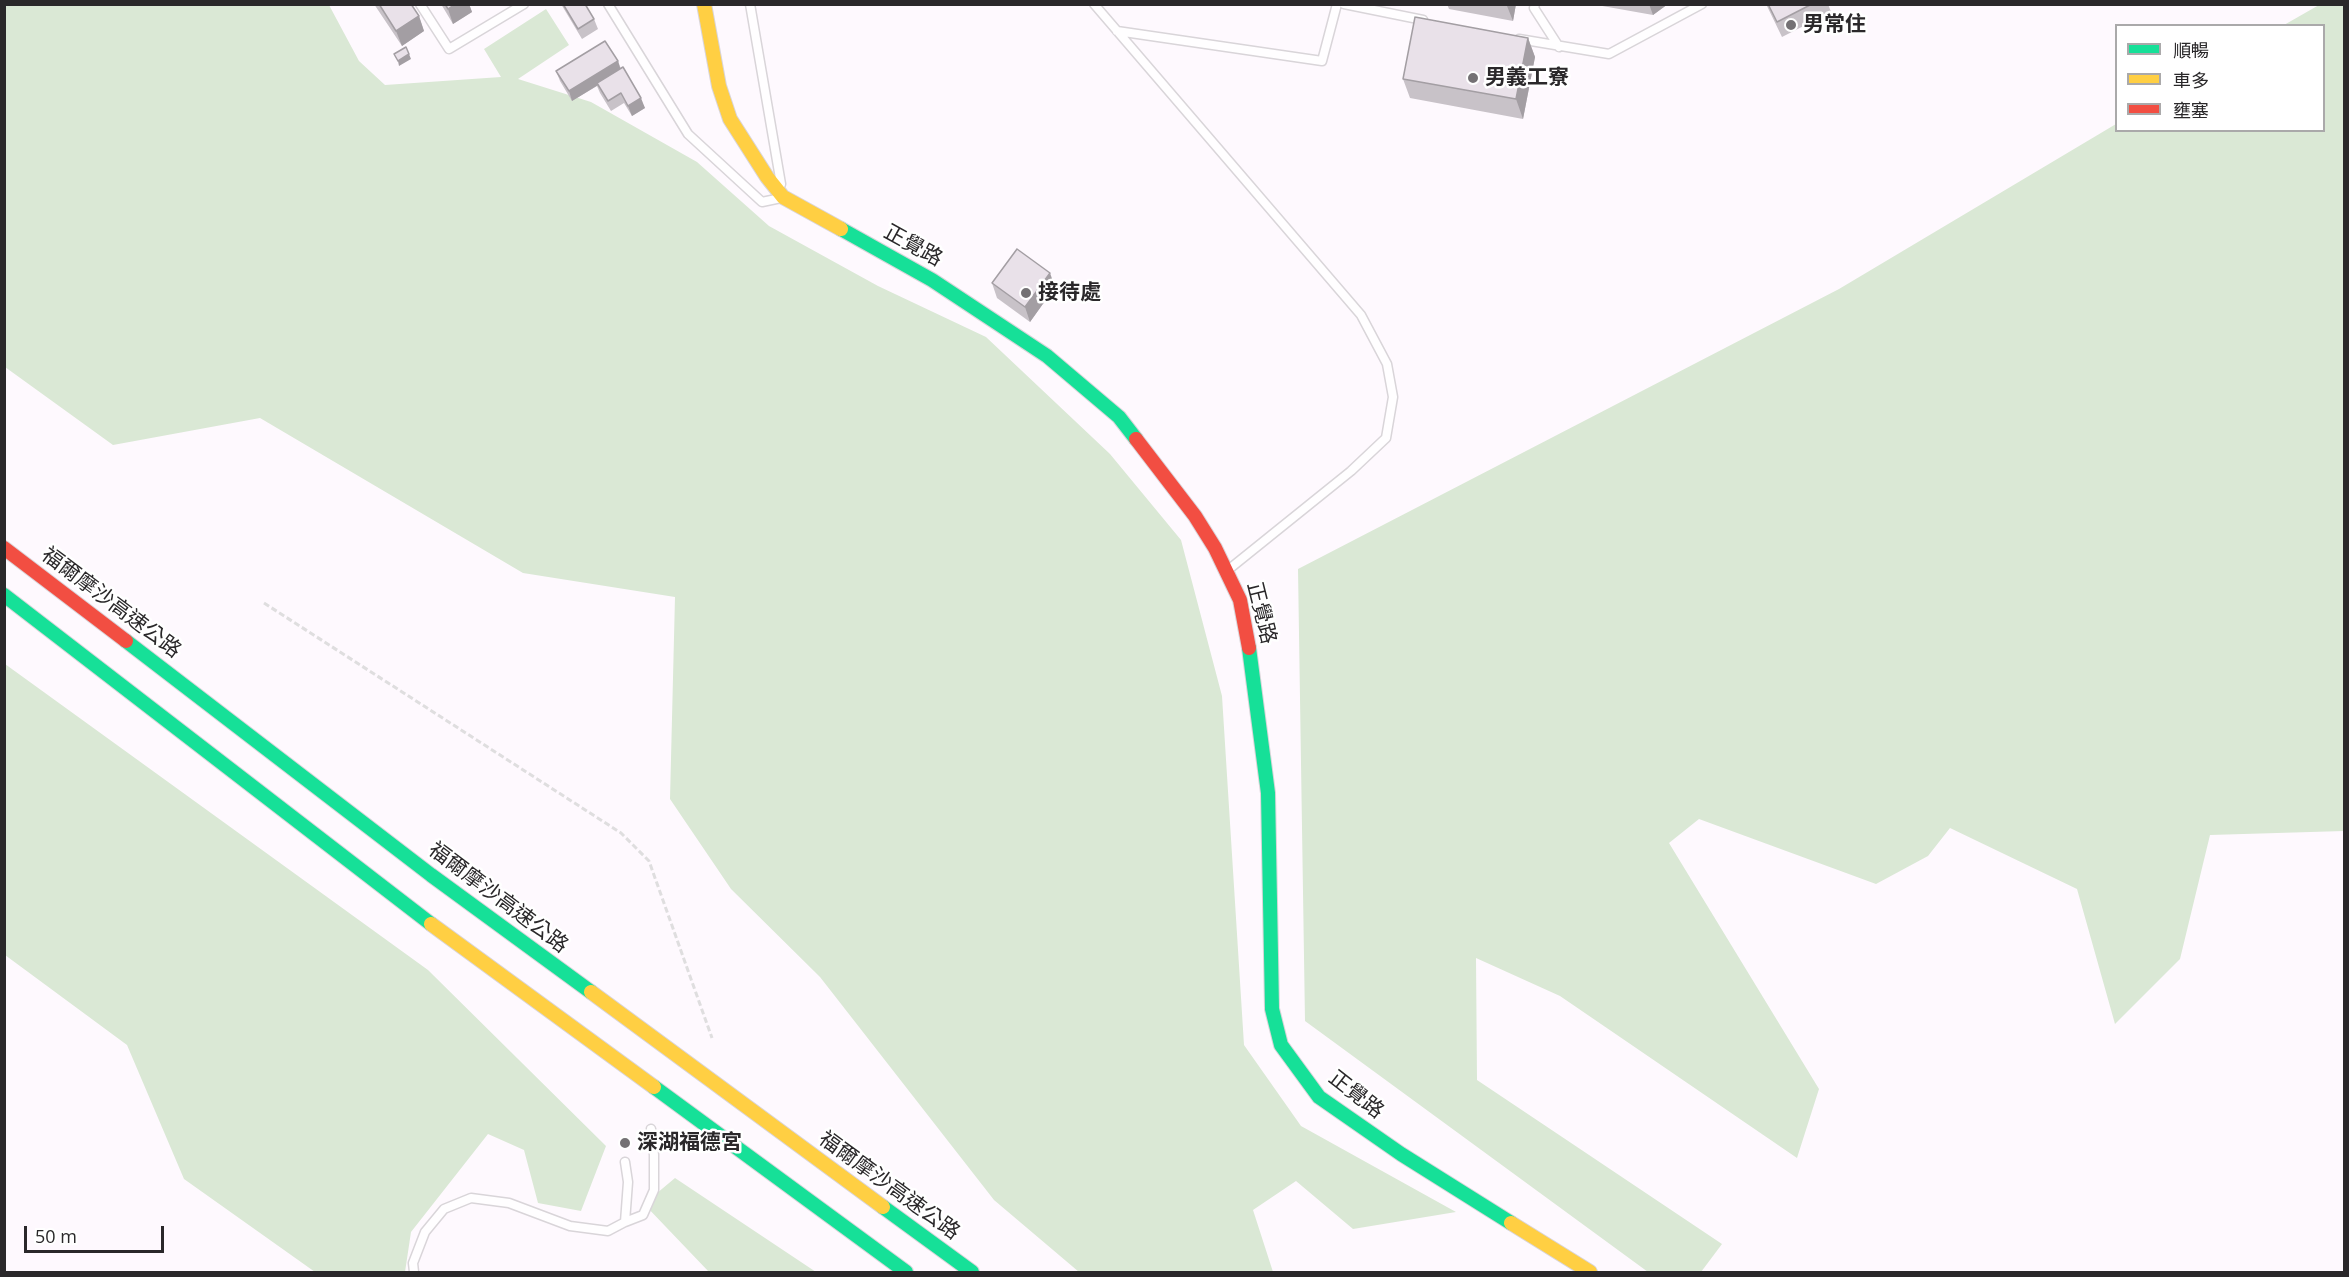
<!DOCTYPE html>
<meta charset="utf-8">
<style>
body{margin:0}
#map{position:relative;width:2349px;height:1277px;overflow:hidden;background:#fef9fe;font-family:"Open Sans","Noto Sans TC",sans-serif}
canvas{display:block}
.frame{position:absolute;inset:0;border:6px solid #2a282a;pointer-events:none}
.legend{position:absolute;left:2115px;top:24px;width:210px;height:108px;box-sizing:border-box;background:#fff;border:2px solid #aaa9aa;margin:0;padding:8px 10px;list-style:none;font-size:18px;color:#2a282a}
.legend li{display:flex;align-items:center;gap:12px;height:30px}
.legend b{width:30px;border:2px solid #aaa9aa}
.scale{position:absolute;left:24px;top:1226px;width:140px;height:27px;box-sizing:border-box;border:3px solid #2a282a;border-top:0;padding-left:8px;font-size:18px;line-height:21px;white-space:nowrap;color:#2a282a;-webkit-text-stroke:4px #fff;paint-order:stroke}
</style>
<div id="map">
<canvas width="2349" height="1277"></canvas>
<div class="frame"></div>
<ul class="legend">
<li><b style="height:8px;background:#16e098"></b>順暢</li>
<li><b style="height:8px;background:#ffcf43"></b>車多</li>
<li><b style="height:8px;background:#f24e42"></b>壅塞</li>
</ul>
<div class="scale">50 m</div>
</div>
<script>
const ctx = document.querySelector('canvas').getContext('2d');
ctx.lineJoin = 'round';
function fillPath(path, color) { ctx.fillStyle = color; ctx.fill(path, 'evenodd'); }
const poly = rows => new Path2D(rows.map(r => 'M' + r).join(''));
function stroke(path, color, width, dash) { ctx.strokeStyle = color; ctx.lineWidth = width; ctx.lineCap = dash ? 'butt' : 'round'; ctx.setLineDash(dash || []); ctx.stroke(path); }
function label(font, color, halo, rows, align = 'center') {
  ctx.font = font + ' "Open Sans","Noto Sans TC",sans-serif'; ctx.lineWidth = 5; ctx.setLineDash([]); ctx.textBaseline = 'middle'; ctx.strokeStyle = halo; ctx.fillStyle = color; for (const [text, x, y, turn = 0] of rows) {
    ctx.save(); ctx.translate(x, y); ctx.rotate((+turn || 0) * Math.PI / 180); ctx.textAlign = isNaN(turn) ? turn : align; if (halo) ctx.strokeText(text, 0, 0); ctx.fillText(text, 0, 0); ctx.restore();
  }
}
fillPath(poly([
 [5,5,329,5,359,61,385,85,501,77,484,49,546,9,569,45,518,79,591,102,697,162,769,226,878,286,986,337,1110,454,1181,540,1222,696,1244,1045,1301,1126,1456,1212,1353,1229,1296,1181,1253,1210,1273,1272,1079,1272,994,1200,820,977,731,889,670,799,675,597,523,573,260,418,113,445,5,367],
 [2319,5,2344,5,2344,831,2210,835,2180,959,2115,1024,2077,889,1950,828,1928,856,1876,884,1699,819,1669,843,1819,1089,1797,1158,1560,996,1476,958,1477,1080,1722,1244,1701,1272,1648,1272,1305,1021,1298,569,1839,289,2116,124,2116,130,2324,130,2324,26,2284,25],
 [5,664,428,970,606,1146,581,1211,538,1203,524,1150,488,1134,411,1232,405,1272,315,1272,184,1179,127,1045,5,955],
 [675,1178,816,1272,709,1272,644,1204]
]), '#dae8d5');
const lane = poly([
 [420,4,449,49,524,4],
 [608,4,688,134,762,202,781,198],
 [750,4,781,184],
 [1094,4,1361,315,1387,364,1393,397,1386,438,1351,471,1228,570],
 [1344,4,1423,20],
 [1535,4,1534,8,1559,47],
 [1117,31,1322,61,1337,4],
 [1519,39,1609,54,1702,4],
 [625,1222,643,1215,654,1190,654,1155,651,1129],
 [414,1272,413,1263,425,1232,444,1209,471,1198,509,1203,570,1226,608,1231,625,1222,628,1182,625,1162]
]);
const fast = poly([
 [841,229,932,280,1047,356,1119,417,1136,439],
 [4,595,431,924],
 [126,641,431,875,591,992],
 [1249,648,1268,793,1272,1009,1281,1045,1319,1097,1401,1154,1511,1223],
 [654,1087,906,1272],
 [883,1207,972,1272]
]);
const slow = poly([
 [704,4,719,86,730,119,767,177,783,197,841,229],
 [431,924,654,1087],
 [591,992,883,1207],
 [1511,1223,1590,1272]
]);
const jam = poly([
 [1136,439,1195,516,1215,548,1240,600,1249,648],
 [4,548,126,641]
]);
stroke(lane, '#d9d5d9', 11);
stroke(fast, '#d9d5d9', 16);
stroke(slow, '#d9d5d9', 16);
stroke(jam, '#d9d5d9', 16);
stroke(poly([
 [264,603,621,833,649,861,712,1038]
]), '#dfdedf', 3, [6, 3]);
stroke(lane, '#fffeff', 8);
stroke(fast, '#16e098', 14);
stroke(slow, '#ffcf43', 14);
stroke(jam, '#f24e42', 14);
fillPath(poly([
 [374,4,411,4,419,16,424,31,402,46],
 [441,4,469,4,472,12,453,24],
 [561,4,585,4,594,19,598,29,582,39],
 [1447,4,1516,4,1513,21,1449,9],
 [1591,4,1668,4,1653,15],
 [1766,4,1828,4,1831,12,1782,37],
 [1528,38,1535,57,1523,119,1410,98,1403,79],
 [618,61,621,69,645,108,632,116,624,103,611,111,600,93,597,86,572,101,560,81,556,71],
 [992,283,1055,287,1030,322,997,298]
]), '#c8c2c8');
fillPath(poly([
 [455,4,469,4,472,12,453,24,448,9],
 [1507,4,1516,4,1513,21,1507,6],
 [1649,4,1668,4,1653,15],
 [419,16,424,31,402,46,396,31],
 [1528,38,1535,57,1523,119,1516,99],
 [409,54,411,59,399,66,398,61],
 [618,61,621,71,572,101,569,91],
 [641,98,645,108,632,116,628,106],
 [1050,273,1055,287,1030,322,1025,307]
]), '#a39ea3');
const building = poly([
 [379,4,411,4,419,16,396,31,379,4],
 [445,4,455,4,448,9,445,4],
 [563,4,585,4,594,19,578,29,563,4],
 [1768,4,1812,4,1777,22,1768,4],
 [1415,17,1528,38,1516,99,1403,79,1415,17],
 [605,41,618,61,569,91,556,71,605,41],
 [406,47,409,54,398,61,394,54,406,47],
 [623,67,641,98,628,106,621,93,608,101,597,83,623,67],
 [1017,249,1050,273,1025,307,992,283,1017,249]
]);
fillPath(building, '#e9e1e9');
stroke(building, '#a39ea3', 1.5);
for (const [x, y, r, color] of [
 [1791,25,6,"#747174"],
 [1473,78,6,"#747174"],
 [1026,293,6,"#747174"],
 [625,1143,6,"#747174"]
]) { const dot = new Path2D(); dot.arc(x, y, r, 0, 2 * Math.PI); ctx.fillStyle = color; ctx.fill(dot); stroke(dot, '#fff', 2); }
label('bold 21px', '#2a282a', '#fff', [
 ["男常住",1803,25],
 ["男義工寮",1485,78],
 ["接待處",1038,293],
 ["深湖福德宮",637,1143]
], 'left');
label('21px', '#2a282a', '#fff', [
 ["正覺路",913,246,29],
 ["福爾摩沙高速公路",111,603,37],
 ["正覺路",1261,613,76],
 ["福爾摩沙高速公路",498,898,37],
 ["正覺路",1356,1095,38],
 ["福爾摩沙高速公路",889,1186,36]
]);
</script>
